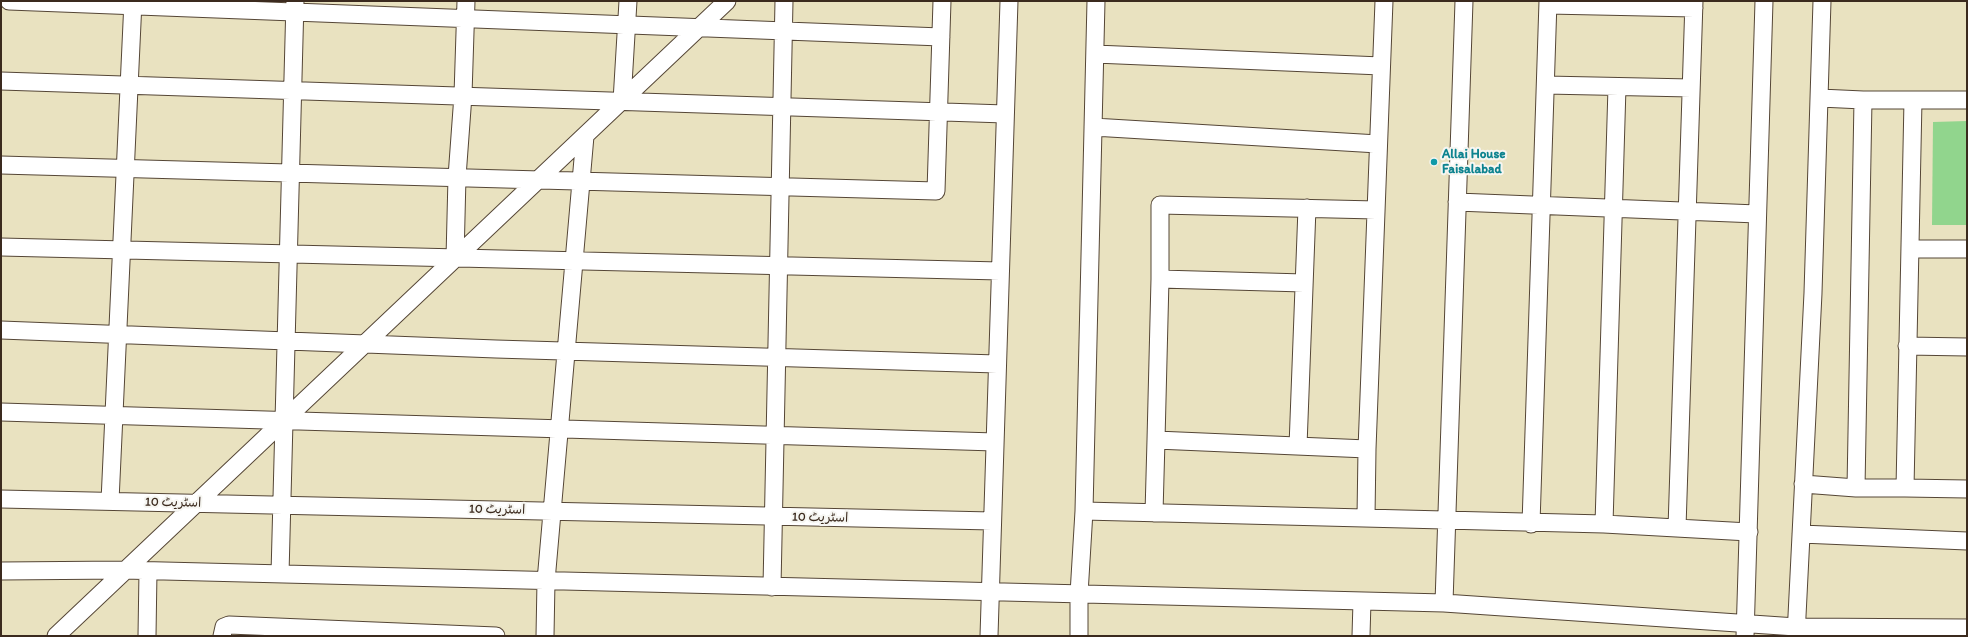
<!DOCTYPE html>
<meta charset="utf-8">
<style>
body{margin:0}
#map{position:relative;width:1968px;height:637px;overflow:hidden;background:#e9e2c0;font-family:Itim,sans-serif}
canvas{display:block}
.frame{position:absolute;inset:0;border:2px solid #3b2a1e;pointer-events:none}
</style>
<div id="map">
<canvas width="1968" height="637"></canvas>
<div class="frame"></div>
</div>
<script>
const ctx = document.querySelector('canvas').getContext('2d');
ctx.lineJoin = 'round';
function fillPath(path, color) { ctx.fillStyle = color; ctx.fill(path, 'evenodd'); }
const poly = rows => new Path2D(rows.map(r => 'M' + r).join(''));
function stroke(path, color, width, dash) { ctx.strokeStyle = color; ctx.lineWidth = width; ctx.lineCap = dash ? 'butt' : 'round'; ctx.setLineDash(dash || []); ctx.stroke(path); }
function label(font, color, halo, rows, align = 'center') {
  ctx.font = font + ' Itim,"Playpen Sans Arabic",sans-serif'; ctx.lineWidth = 4; ctx.setLineDash([]); ctx.textBaseline = 'middle'; ctx.strokeStyle = halo; ctx.fillStyle = color; for (const [text, x, y, turn = 0] of rows) {
    ctx.save(); ctx.translate(x, y); ctx.rotate((+turn || 0) * Math.PI / 180); ctx.textAlign = isNaN(turn) ? turn : align; if (halo) ctx.strokeText(text, 0, 0); ctx.fillText(text, 0, 0); ctx.restore();
  }
}
fillPath(poly([
 [1967,121,1967,225,1932,225,1933,122]
]), '#91d58d');
const street = poly([
 [9,1,941,37],
 [1548,5,1694,8],
 [1095,54,1381,66],
 [1,81,1005,114],
 [1546,85,1691,88],
 [1820,98,1863,100,1967,100],
 [1913,100,1905,488,1967,489],
 [622,101,628,1],
 [1093,127,1378,144],
 [1,165,936,191,942,1],
 [1457,202,1757,214],
 [1,247,1000,271],
 [1910,249,1967,249],
 [455,258,457,177,463,95,466,1],
 [1160,279,1304,283],
 [1,330,496,349,997,364],
 [1907,346,1967,347],
 [1,412,995,442],
 [1298,446,1307,208],
 [1367,449,1156,440,1160,279,1160,205,1376,210],
 [1803,484,1856,488,1905,488],
 [1856,488,1863,100],
 [1,499,992,521],
 [110,501,133,1],
 [1084,511,1604,524,1749,532],
 [1154,513,1156,440],
 [1366,517,1367,449,1384,1],
 [1531,524,1548,1],
 [1604,524,1617,87],
 [1677,528,1694,1],
 [1801,534,1967,541],
 [1,571,124,570,1444,603,1796,627,1967,628],
 [280,574,295,1],
 [772,587,784,1],
 [1444,603,1464,1],
 [56,636,727,1],
 [147,636,148,571],
 [222,636,224,627,229,625,496,636],
 [545,636,546,581,585,136],
 [989,636,1009,1],
 [1079,636,1079,594,1084,511,1096,1],
 [1361,636,1362,601],
 [1745,636,1764,1],
 [1796,636,1813,293,1822,1]
]);
stroke(street, '#554636', 19);
stroke(street, '#fff', 17);
for (const [x, y, r, color] of [
 [1434,162,4,"#0f9aa8"]
]) { const dot = new Path2D(); dot.arc(x, y, r, 0, 2 * Math.PI); ctx.fillStyle = color; ctx.fill(dot); stroke(dot, '#f6f6f2', 1.5); }
label('bold 13px', '#0d838f', '#f6f6f2', [
 ["Allai House",1442,155],
 ["Faisalabad",1442,170]
], 'left');
label('13px', '#3b2a1e', '#f6f6f2', [
 ["اسٹریٹ 10",173,503,1],
 ["اسٹریٹ 10",497,510,1],
 ["اسٹریٹ 10",820,518,1]
]);
</script>
